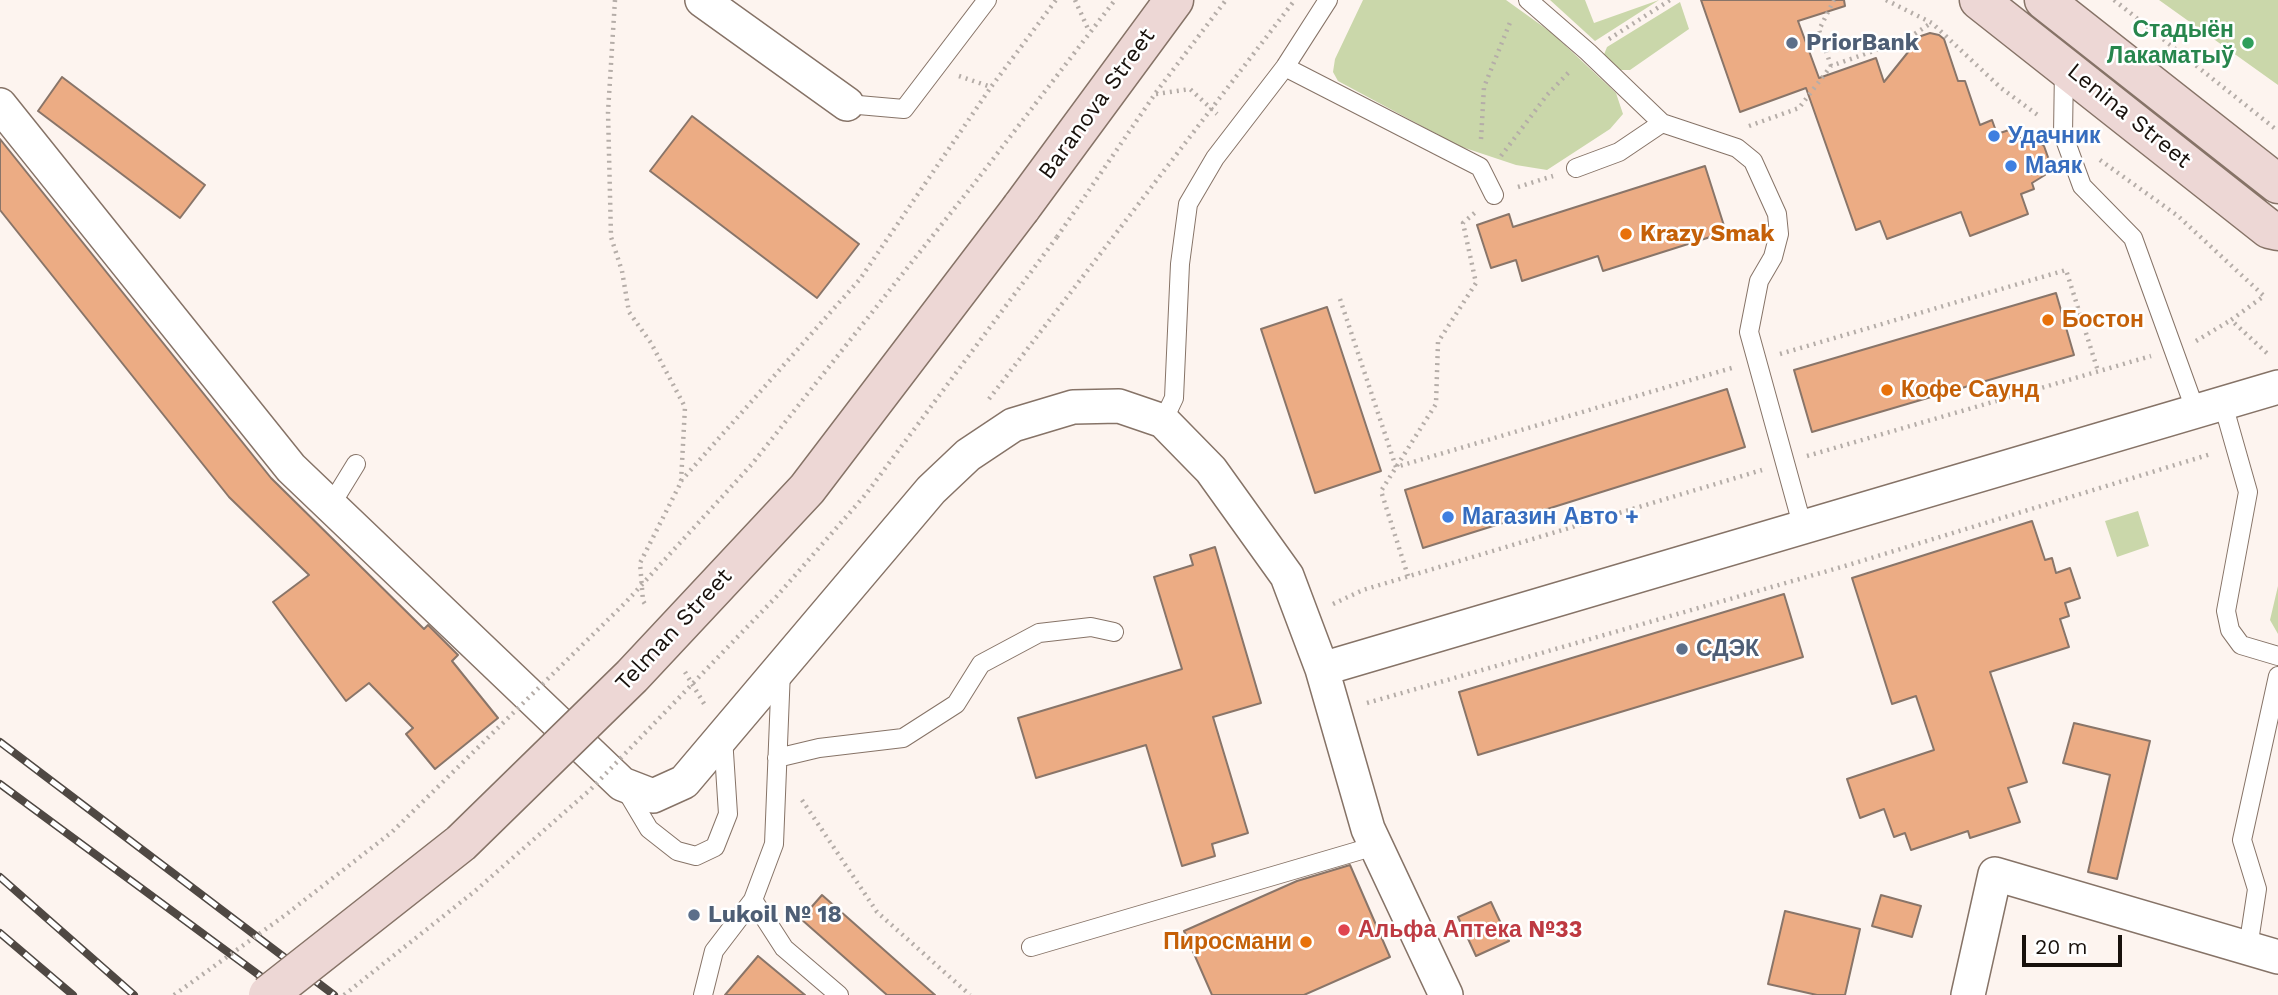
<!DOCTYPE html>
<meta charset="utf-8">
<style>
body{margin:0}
#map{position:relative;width:2278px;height:995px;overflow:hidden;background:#fdf4ef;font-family:"Work Sans",sans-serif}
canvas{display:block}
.scale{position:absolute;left:2022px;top:935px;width:100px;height:32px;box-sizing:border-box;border:4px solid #18110c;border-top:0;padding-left:9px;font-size:21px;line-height:24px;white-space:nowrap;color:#18110c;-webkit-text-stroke:5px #fff;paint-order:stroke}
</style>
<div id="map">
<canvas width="2278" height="995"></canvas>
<div class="scale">20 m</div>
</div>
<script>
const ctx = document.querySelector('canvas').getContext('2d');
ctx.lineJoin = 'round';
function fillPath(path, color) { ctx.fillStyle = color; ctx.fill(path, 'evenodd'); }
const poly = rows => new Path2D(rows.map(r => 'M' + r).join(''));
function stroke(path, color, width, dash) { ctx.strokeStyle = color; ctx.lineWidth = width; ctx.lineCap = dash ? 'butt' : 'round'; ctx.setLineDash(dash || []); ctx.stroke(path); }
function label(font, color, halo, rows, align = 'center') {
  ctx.font = font + ' "Work Sans",sans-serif'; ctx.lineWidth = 5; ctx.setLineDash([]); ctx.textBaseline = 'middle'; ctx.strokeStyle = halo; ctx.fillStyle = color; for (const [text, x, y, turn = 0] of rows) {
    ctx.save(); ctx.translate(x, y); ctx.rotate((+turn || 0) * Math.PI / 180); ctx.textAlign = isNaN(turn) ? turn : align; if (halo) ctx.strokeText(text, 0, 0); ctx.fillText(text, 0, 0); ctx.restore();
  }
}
fillPath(poly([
 [1363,0,1506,0,1552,33,1616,93,1623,114,1610,129,1547,170,1516,165,1459,146,1338,81,1333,72,1335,59],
 [1550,0,1585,0,1594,23,1659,0,1595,41],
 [2159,0,2278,0,2278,85],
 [1680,2,1689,29,1630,70,1619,70,1603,57,1607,47],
 [2138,511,2149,546,2117,557,2105,521],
 [2278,586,2278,634,2270,620]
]), '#cad7aa');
const building = poly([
 [1701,0,1844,0,1845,6,1798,21,1819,78,1876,58,1884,82,1921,36,1930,33,1939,35,1944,39,1958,81,1965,81,1980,125,1992,120,1997,134,2012,129,2016,138,2031,138,2044,146,2049,160,2045,175,2032,183,2034,189,2021,194,2028,214,1970,236,1961,212,1887,239,1880,221,1856,230,1806,88,1740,112,1701,0],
 [62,77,205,185,180,218,38,111,62,77],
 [692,116,859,244,817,298,650,171,692,116],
 [0,139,271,478,424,629,428,625,458,655,452,661,498,718,435,769,406,734,413,728,369,683,346,701,273,602,309,575,229,497,0,210,0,139],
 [1705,166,1726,232,1603,271,1598,256,1522,281,1516,260,1491,268,1477,225,1509,214,1513,227,1705,166],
 [2056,293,2074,355,1812,432,1794,370,2056,293],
 [1327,307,1381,471,1315,493,1261,329,1327,307],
 [1727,389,1745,447,1423,548,1405,490,1727,389],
 [2032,521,2045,560,2052,558,2056,573,2070,568,2080,598,2065,603,2069,616,2060,619,2069,647,1990,672,2027,782,2008,788,2020,822,1970,838,1968,831,1911,850,1905,833,1894,837,1884,809,1860,818,1847,779,1934,750,1916,696,1892,704,1852,578,2032,521],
 [1215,547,1261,703,1213,717,1248,833,1212,844,1215,856,1182,866,1146,745,1036,778,1018,718,1182,669,1154,577,1193,565,1190,555,1215,547],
 [1784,594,1803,657,1478,755,1459,692,1784,594],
 [2074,723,2150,741,2117,879,2088,872,2110,775,2063,763,2074,723],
 [1350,865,1390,957,1304,995,1212,995,1184,931,1297,881,1350,865],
 [822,895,935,995,887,995,801,919,822,895],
 [1881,895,1921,906,1912,937,1872,926,1881,895],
 [1491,902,1509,941,1476,956,1458,917,1491,902],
 [1785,911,1860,929,1845,995,1817,995,1768,984,1785,911],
 [758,956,805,995,725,995,758,956]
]);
fillPath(building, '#ecac84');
stroke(building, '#897569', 2);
const service = poly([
 [1528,0,1588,52,1662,123],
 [1285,67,1480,167,1494,195],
 [2064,68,2063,134,2082,186,2133,238,2196,412],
 [847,104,904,109,987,0],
 [1576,168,1619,152,1662,123,1737,148,1753,161,1777,214,1779,234,1773,257,1759,281,1749,332,1803,528],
 [2223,404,2248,492,2226,611,2230,630,2241,645,2278,656],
 [1163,421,1174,398,1180,264,1188,204,1215,158,1285,67,1328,0],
 [329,508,356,464],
 [777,758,819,748,903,738,956,704,981,664,1039,633,1091,627,1114,632],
 [624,787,649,829,677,851,696,856,715,847,728,814,723,737],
 [753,900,784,948,839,995],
 [1031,947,1375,846],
 [2248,948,2257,889,2242,840,2278,676],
 [703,995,714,951,753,900,774,844,781,670]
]);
const minor = poly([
 [702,0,847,104],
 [0,105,291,468,622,784,653,796,684,782,931,490,968,455,1013,425,1073,407,1119,406,1163,421,1211,470,1287,576,1322,669,2278,387],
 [1322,669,1368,829,1446,995],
 [1968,995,1995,874,2278,957]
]);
const secondary = poly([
 [1979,0,2269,229,2278,231],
 [2044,0,2278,184],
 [1021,208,1174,0]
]);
stroke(service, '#867367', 20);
stroke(minor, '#867367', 36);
stroke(secondary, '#867367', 41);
stroke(poly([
 [615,0,608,112,611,237,622,271,629,312,651,343,685,407,681,482,640,563,643,601,647,607],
 [1075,0,1089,31],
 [1886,0,1932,23,2001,88,2039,116],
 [2114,0,2278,131],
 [1609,39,1670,0],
 [1831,66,1819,30,1834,0],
 [959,76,991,87,1056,0],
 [1156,94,1190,89,1217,114],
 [1749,126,1799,108,1831,66,1907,39,1931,23],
 [1481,139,1484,87,1511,20],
 [1501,156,1547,95,1570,71],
 [2100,160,2178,216,2264,296,2231,320,2270,356],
 [980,176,1115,0],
 [1518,187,1553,176],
 [1057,237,1157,91,1226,0],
 [1340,299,1396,467,1735,367],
 [2196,341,2231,320],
 [1780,354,2066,270,2098,371],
 [989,399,1294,1],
 [1807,456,2151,356],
 [681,481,860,279,991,87],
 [1408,576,1381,491,1436,404,1438,342,1476,283,1463,223,1478,210],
 [1333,604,1363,590,1762,470],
 [685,672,706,707],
 [1367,703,1845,566,2211,454],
 [802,800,877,912,970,995]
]), '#b5ada8', 4.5, [2, 5]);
stroke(service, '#fff', 18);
stroke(minor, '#fff', 33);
stroke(secondary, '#edd7d5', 38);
const rail = poly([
 [0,742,334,995],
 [0,784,286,995],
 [0,877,134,995],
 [0,933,73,995]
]);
stroke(rail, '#4f4843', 8);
stroke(rail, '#fff', 5, [16]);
const secondaryBridge = poly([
 [268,995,461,843,632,676,807,489,1021,208]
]);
stroke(secondaryBridge, '#867367', 41, []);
stroke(poly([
 [174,995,284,916,392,832,626,602,752,464,980,176],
 [344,995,475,891,591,789,777,596,866,494,1057,237]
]), '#b5ada8', 4.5, [2, 5]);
stroke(secondaryBridge, '#edd7d5', 38);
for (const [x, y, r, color] of [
 [1792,43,7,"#5c6f8a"],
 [2248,43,7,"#2e9e5b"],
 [1994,136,7,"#3f7fe0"],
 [2011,166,7,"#3f7fe0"],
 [1626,234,7,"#e8710a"],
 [2048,320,7,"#e8710a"],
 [1887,390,7,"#e8710a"],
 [1448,517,7,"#3f7fe0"],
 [1682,649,7,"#5c6f8a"],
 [694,915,7,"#5c6f8a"],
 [1344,930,7,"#e0444e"],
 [1306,942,7,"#e8710a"]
]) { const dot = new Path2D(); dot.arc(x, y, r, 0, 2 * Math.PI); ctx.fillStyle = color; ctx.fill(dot); stroke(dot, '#fff', 2.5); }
label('bold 23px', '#27864d', '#fff', [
 ["Стадыён",2234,30],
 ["Лакаматыў",2234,56]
], 'right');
label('bold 23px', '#4e5e75', '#fff', [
 ["PriorBank",1806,43],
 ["СДЭК",1696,649],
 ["Lukoil № 18",708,915]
], 'left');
label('23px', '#18110c', '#fff', [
 ["Baranova Street",1097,104,-54],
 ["Lenina Street",2129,116,39],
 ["Telman Street",674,630,-47]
]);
label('bold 23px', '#366cbe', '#fff', [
 ["Удачник",2008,136],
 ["Маяк",2025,166],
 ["Магазин Авто +",1462,517]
], 'left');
label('bold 23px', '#c56008', '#fff', [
 ["Krazy Smak",1640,234],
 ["Бостон",2062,320],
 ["Кофе Саунд",1901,390],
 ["Пиросмани",1292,942,"right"]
], 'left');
label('bold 23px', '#be3a42', '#fff', [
 ["Альфа Аптека №33",1358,930]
], 'left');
</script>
